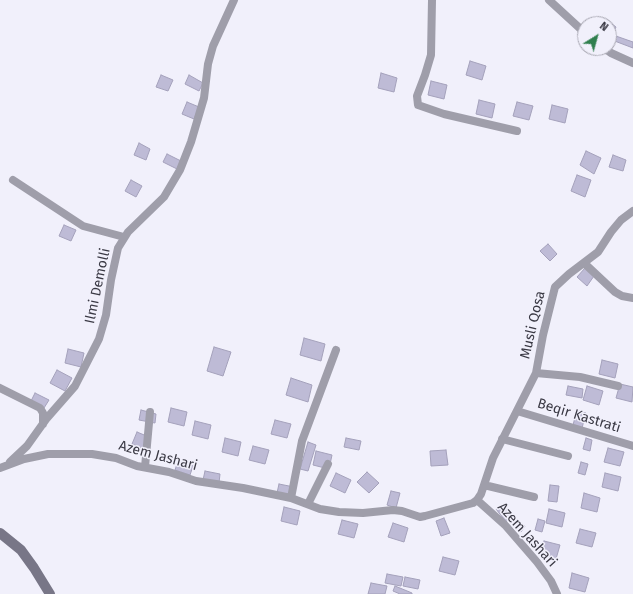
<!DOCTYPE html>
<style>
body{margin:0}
#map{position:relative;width:633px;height:594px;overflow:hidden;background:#f1f0fb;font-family:"Fira Sans",sans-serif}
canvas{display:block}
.north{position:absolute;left:577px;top:16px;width:40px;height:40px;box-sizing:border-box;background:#f1f0fb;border:1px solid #a8a7b2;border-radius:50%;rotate:37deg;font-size:11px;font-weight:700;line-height:16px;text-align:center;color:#3a3944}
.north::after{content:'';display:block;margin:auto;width:14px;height:18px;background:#307f4e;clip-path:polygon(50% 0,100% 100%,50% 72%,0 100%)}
</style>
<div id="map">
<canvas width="633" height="594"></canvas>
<div class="north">N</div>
</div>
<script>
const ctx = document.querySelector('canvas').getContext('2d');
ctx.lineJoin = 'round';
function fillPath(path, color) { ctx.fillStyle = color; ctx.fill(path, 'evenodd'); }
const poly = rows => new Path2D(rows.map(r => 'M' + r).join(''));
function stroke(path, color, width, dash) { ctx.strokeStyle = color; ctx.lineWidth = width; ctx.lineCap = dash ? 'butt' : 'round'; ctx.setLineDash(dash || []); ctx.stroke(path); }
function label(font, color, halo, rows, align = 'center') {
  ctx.font = font + ' "Fira Sans",sans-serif'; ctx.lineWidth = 3; ctx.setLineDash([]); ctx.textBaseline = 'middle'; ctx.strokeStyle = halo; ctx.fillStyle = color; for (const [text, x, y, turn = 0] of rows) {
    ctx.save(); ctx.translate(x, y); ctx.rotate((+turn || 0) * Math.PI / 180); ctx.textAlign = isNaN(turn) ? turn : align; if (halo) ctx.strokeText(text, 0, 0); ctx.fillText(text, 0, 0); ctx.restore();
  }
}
const building = poly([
 [612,24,616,27,611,38,609,37,609,29,612,24],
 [613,35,633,42,633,48,612,40,613,35],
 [470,61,486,66,482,80,466,75,470,61],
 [381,73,397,78,394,92,378,88,381,73],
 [161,75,173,80,168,91,156,87,161,75],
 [189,75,203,83,199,91,185,84,189,75],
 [431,81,447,85,444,99,428,95,431,81],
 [479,100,495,104,492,118,476,114,479,100],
 [187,102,199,107,194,119,182,114,187,102],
 [517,102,533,106,529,120,513,116,517,102],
 [552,105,568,109,565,123,549,119,552,105],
 [139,143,150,149,146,160,134,155,139,143],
 [586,151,601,158,594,174,580,165,586,151],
 [167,154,181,161,177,169,163,162,167,154],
 [613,155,626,160,623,171,609,167,613,155],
 [577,175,591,180,585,197,571,191,577,175],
 [131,180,142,186,136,197,125,191,131,180],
 [64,225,76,230,71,241,59,236,64,225],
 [548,244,557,254,550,261,540,251,548,244],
 [585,268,594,276,587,286,577,277,585,268],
 [304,338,325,344,321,361,300,355,304,338],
 [214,347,231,352,223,376,207,371,214,347],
 [68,349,84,353,81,367,65,363,68,349],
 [602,360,618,364,615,378,599,374,602,360],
 [57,370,72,378,65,391,50,383,57,370],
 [291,378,312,385,308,402,286,395,291,378],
 [620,384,633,387,632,402,616,398,620,384],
 [568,386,583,389,582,398,566,395,568,386],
 [587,386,603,391,599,405,583,400,587,386],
 [35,393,49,400,44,408,31,401,35,393],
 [171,408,187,412,184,426,168,422,171,408],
 [141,410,156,414,155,423,139,420,141,410],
 [577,410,586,413,582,428,573,425,577,410],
 [275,420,291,424,287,438,271,434,275,420],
 [195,421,211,425,208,439,192,435,195,421],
 [137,432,149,437,144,449,132,444,137,432],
 [225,438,241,442,238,456,222,452,225,438],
 [346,438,361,441,359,450,344,447,346,438],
 [586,438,592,440,590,451,583,449,586,438],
 [308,442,316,445,308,471,300,469,308,442],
 [253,446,269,450,265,464,249,460,253,446],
 [608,448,624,452,620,466,604,462,608,448],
 [446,450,448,465,431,466,430,451,446,450],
 [316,451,332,455,329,469,313,465,316,451],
 [178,461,193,466,190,475,175,470,178,461],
 [581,462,588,464,585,475,578,473,581,462],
 [205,471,220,474,219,483,203,480,205,471],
 [367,472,379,483,369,493,357,482,367,472],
 [336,473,351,480,345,493,330,486,336,473],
 [605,473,621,477,618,491,602,487,605,473],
 [279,484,294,487,292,496,277,493,279,484],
 [550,485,559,486,557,502,548,501,550,485],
 [391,491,400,493,396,508,387,505,391,491],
 [584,493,600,498,597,512,581,508,584,493],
 [504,504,513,516,506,522,496,509,504,504],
 [284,507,300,511,297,525,281,521,284,507],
 [549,509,565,513,562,527,546,523,549,509],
 [444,518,450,533,441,536,436,521,444,518],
 [538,519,545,521,542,532,535,530,538,519],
 [342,520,358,524,354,538,338,534,342,520],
 [516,520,525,526,521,532,512,525,516,520],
 [393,523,408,528,404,542,388,537,393,523],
 [580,529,596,533,592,547,576,543,580,529],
 [544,541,560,545,556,559,540,555,544,541],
 [443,557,459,561,455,575,439,571,443,557],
 [572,573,589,578,585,592,569,588,572,573],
 [387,574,403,577,401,586,385,583,387,574],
 [405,577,420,580,418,589,403,586,405,577],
 [371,583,387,586,385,594,368,594,371,583],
 [395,586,412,593,412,594,400,594,393,591,395,586]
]);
fillPath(building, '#bebbd6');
stroke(building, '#a4a1bb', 1);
stroke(poly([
 [432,0,431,55,425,75,417,96,418,105,444,114,517,131],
 [549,0,585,33],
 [604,48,611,53,633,63],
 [13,180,83,226,124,237],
 [584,263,615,292,622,296,633,298],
 [536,373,580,377,618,386],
 [0,388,40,408,43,413,43,424],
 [517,411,633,446],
 [502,439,568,456],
 [10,462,27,446,47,418,75,386,99,339,106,315,111,280,118,248,128,232,164,197,180,170,191,142,204,98,208,64,213,46,234,0],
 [145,467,150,412],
 [0,468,24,459,48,454,92,454,116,458,137,466,169,472,196,481,243,488,291,498,320,509,339,512,363,513,393,510,402,511,420,517,425,516,473,503,477,500,481,494,493,458,536,373,543,335,555,287,569,274,598,252,611,232,621,220,633,211],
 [484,485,534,497],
 [291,498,302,441,336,350],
 [477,500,505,525,537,562,551,581,557,594],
 [308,504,328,464]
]), '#9f9eaa', 8);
stroke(poly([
 [0,533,21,550,34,568,50,594]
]), '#787687', 10);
label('14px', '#3a3944', '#f1f0fb', [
 ["Ilmi Demolli",98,286,-78],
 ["Musli Qosa",533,325,-77],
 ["Beqir Kastrati",579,416,17],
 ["Azem Jashari",158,456,15],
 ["Azem Jashari",527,535,48]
]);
</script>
